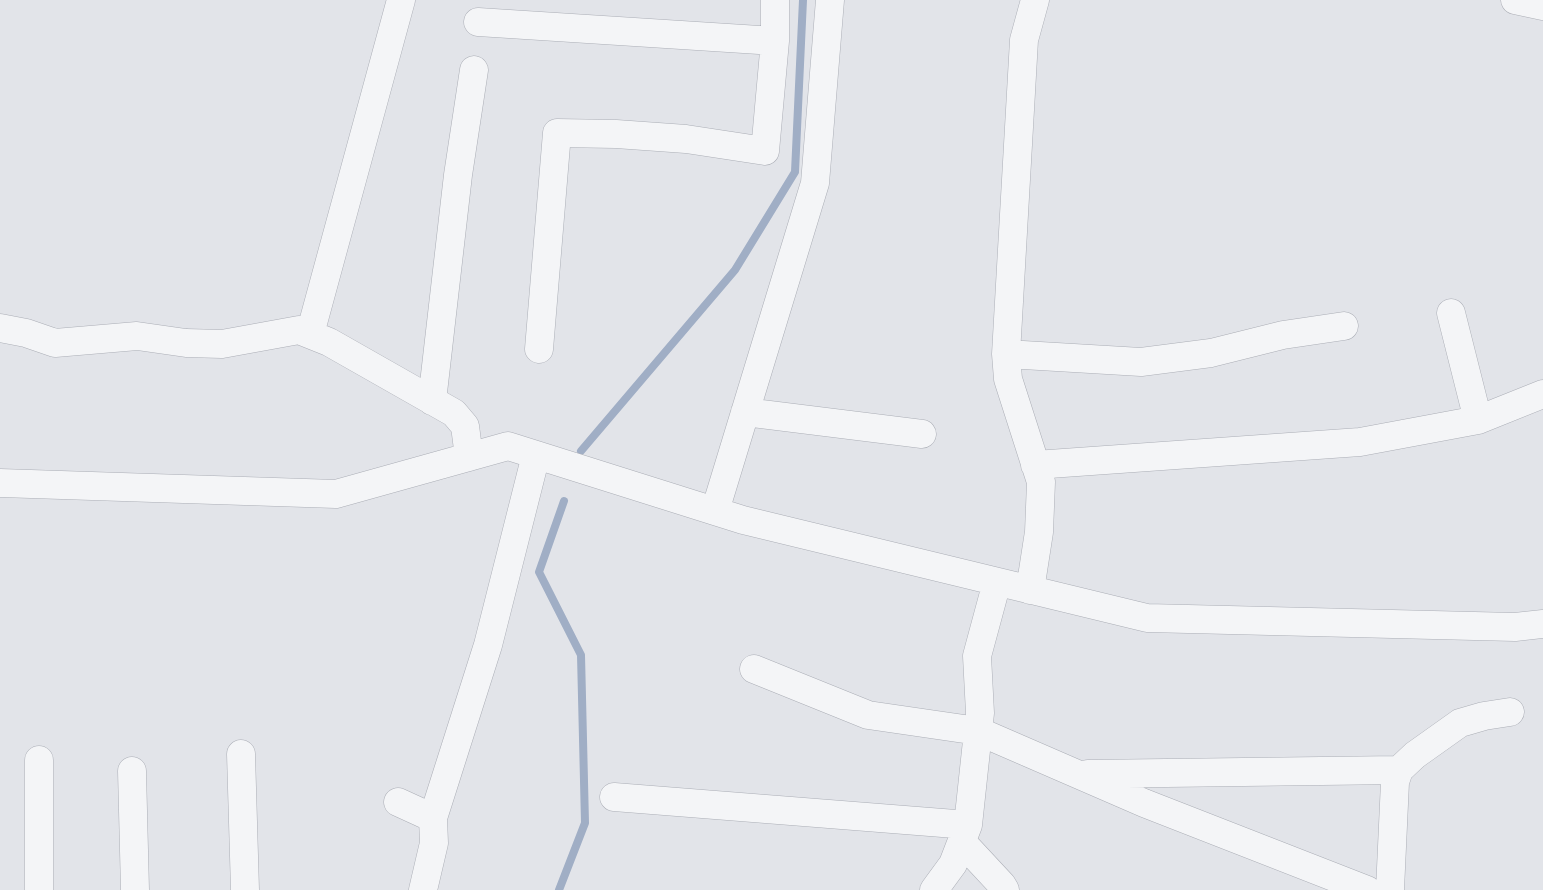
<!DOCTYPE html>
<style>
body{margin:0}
canvas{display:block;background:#e2e4e9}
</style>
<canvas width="1543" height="890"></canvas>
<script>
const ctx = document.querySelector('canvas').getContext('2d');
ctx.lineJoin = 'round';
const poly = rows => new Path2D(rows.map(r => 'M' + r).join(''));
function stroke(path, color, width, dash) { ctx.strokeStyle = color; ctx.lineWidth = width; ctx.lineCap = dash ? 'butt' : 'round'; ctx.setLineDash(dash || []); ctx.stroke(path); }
stroke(poly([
 [581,451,735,270,795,172,803,0],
 [559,890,585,823,581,655,539,572,564,501]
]), '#a0aec5', 8);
const minor = poly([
 [1515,0,1543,6],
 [478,22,775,41],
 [1451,313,1478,420],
 [0,328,26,333,55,343,137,336,186,343,222,344,299,330,329,342,454,413,465,426,469,457],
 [310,334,401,0],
 [539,349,557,133,616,134,686,139,765,151,775,41,775,0],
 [1006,354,1141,362,1211,353,1283,335,1344,326],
 [432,401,458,175,474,70],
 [745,412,922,434],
 [1035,465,1360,442,1478,420,1543,394],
 [0,483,336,494,508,446,743,520,1147,618,1515,627,1543,624],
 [715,511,815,183,830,0],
 [1030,590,1039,532,1041,482,1008,379,1006,354,1024,40,1035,0],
 [754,669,868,715,978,731,1144,803,1367,890],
 [241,754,245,890],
 [39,760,39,890],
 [132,771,135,890],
 [1088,774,1399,770],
 [614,797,968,825],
 [398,802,433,818,434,843,423,890],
 [433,818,488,645,536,455],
 [962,842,1002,885,1005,890],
 [934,890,953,864,968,825,980,713,977,656,997,582],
 [1390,890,1395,782,1399,770,1415,755,1460,723,1484,716,1510,712]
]);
stroke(minor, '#abaeb6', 29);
stroke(minor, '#f4f5f7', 28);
</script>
